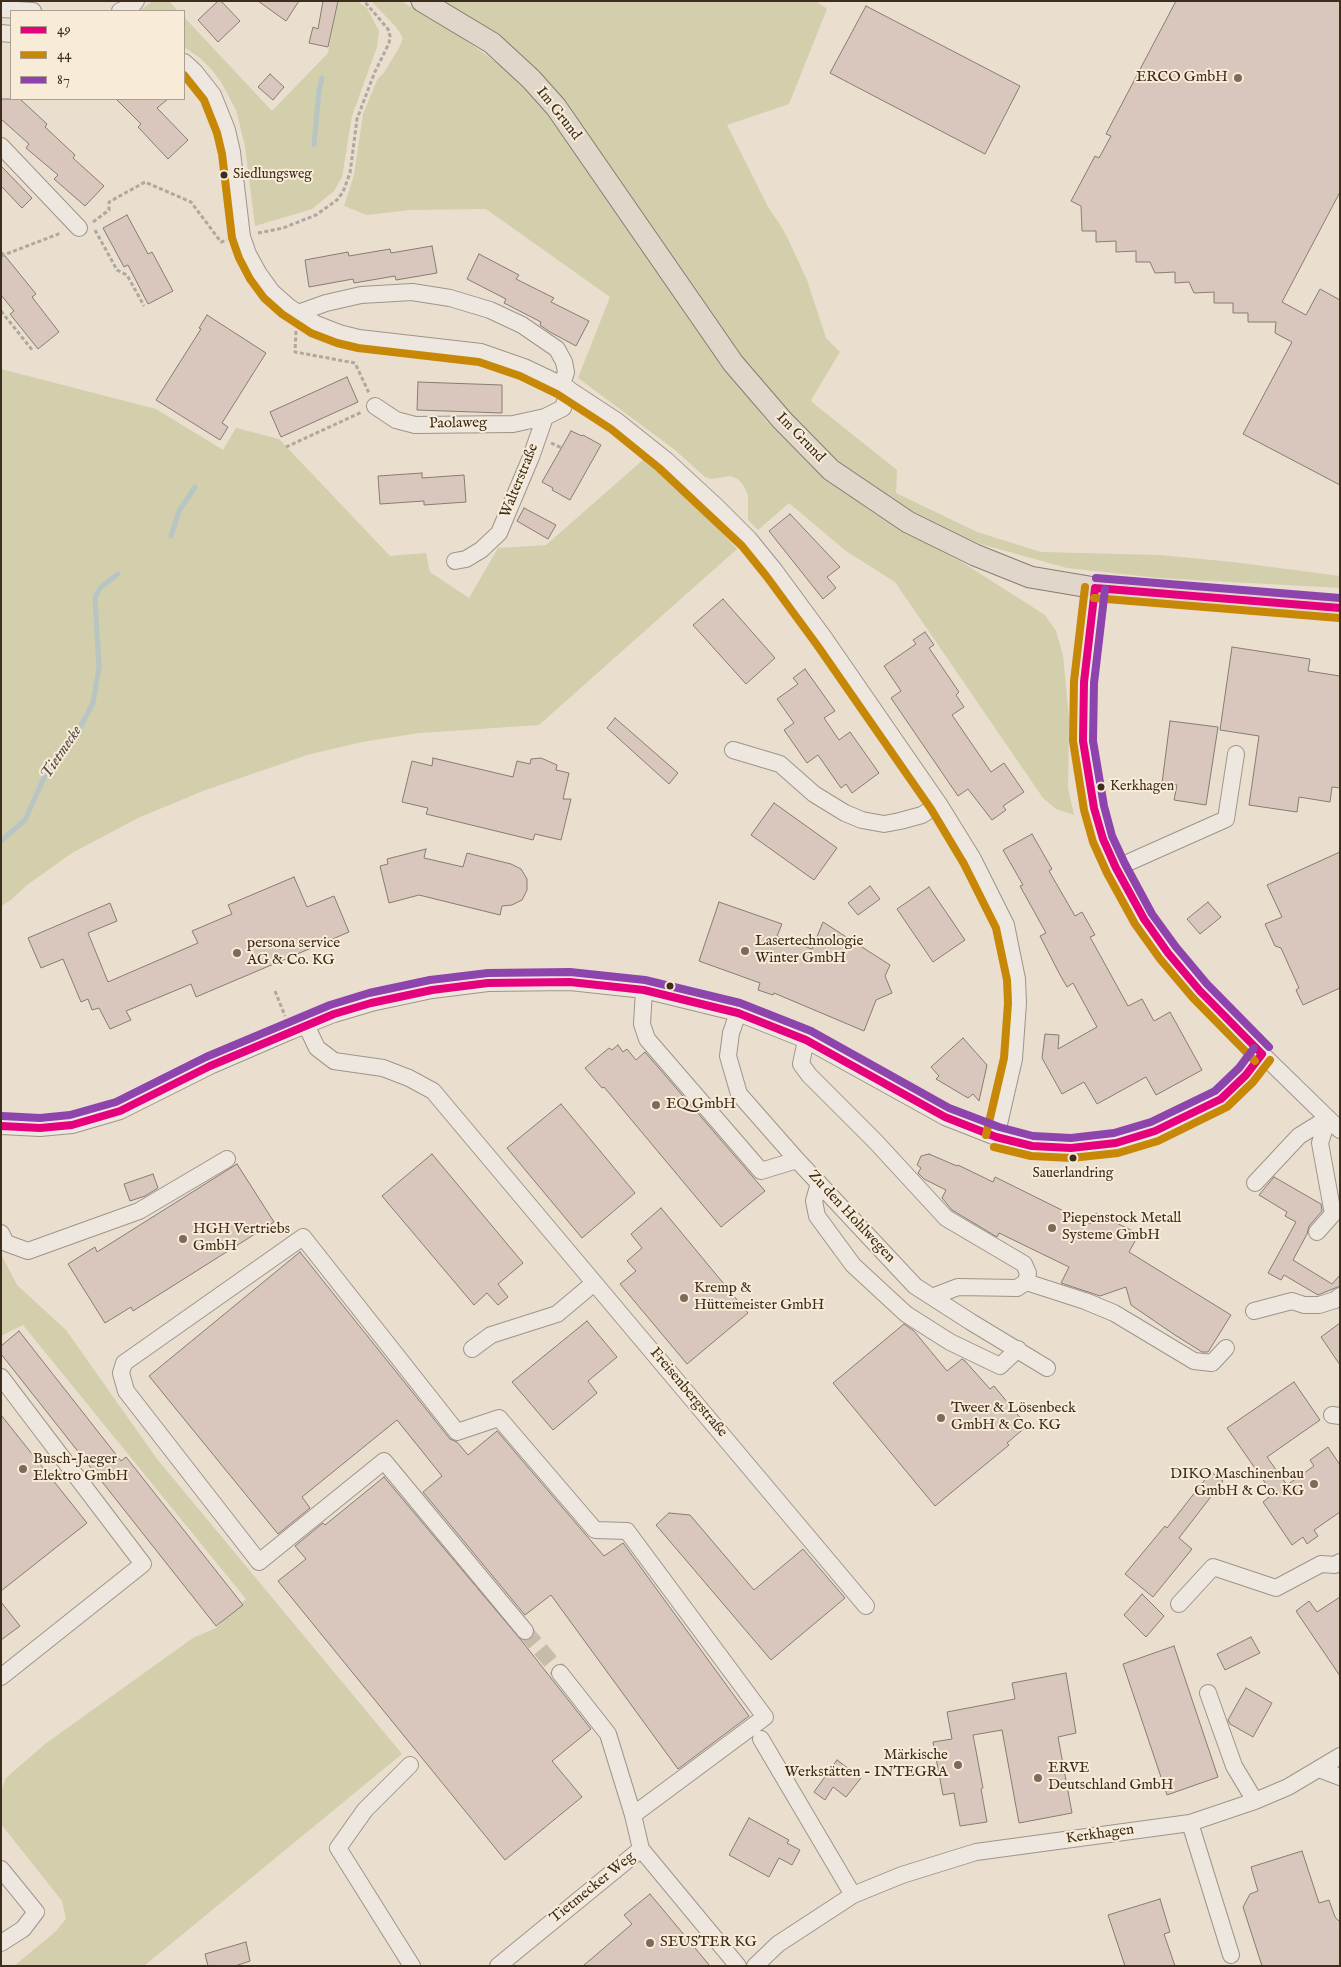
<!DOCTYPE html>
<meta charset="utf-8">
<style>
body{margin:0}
#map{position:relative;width:1341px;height:1967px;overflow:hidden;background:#eadece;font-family:"IM FELL English",serif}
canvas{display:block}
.frame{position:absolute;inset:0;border:2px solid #3d2d1c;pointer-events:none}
.legend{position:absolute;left:10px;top:10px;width:175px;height:90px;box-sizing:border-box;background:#f8ebd8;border:1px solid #ad9f8d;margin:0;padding:6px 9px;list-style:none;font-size:15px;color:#3d2d1c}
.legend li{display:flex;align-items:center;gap:10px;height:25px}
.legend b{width:25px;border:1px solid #ad9f8d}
</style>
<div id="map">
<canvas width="1341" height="1967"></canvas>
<div class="frame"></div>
<ul class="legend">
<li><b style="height:6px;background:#e5007d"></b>49</li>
<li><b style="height:6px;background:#c88807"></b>44</li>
<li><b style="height:6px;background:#8e44ad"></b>87</li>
</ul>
</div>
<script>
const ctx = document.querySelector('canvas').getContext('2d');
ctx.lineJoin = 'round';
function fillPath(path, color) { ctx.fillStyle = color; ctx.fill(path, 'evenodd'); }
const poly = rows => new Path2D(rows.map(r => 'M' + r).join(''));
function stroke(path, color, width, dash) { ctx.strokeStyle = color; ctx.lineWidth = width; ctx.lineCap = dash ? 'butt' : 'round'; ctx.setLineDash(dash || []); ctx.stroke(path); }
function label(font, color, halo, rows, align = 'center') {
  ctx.font = font + ' "IM FELL English",serif'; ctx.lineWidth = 4; ctx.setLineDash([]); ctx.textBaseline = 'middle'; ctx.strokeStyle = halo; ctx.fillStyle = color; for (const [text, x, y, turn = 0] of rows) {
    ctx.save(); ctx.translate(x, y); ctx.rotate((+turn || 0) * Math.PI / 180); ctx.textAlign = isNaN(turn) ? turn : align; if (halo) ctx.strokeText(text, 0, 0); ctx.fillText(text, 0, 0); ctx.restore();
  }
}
fillPath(poly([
 [153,1,169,1,178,11,139,11],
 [338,1,357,1,367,8,379,31,377,47,352,116,342,177,334,191,312,209,255,226,245,146,236,110,221,82,212,70,200,58,184,47,184,17,272,111,328,53],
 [371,1,401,1,453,31,511,73,543,107,562,134,711,350,766,420,816,471,874,513,965,564,1045,615,1056,631,1063,655,1069,719,1068,788,1074,815,1056,809,1043,798,895,582,846,551,789,503,758,530,748,520,748,496,744,486,738,479,730,476,711,479,705,477,675,450,578,378,610,297,486,209,410,210,367,215,344,206,354,175,363,114,378,78,383,74,399,48,403,38,396,27],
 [439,1,816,1,827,9,789,104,727,125,768,207,781,226,788,239,807,280,826,338,840,352,811,400,813,403,897,470,896,493,977,532,1041,552,1159,555,1233,562,1340,576,1340,588,1159,578,1067,568,977,543,911,514,868,485,836,460,792,418,744,361,576,121],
 [1,369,156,409,223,450,236,428,279,439,390,556,426,553,430,572,469,598,498,548,546,545,644,459,696,505,737,549,539,725,419,733,362,742,307,755,203,791,140,817,72,853,27,885,11,900,1,906],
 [1,1254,17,1285,66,1330,157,1459,402,1754,144,1966,14,1966,55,1932,66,1919,62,1901,1,1824,1,1791,6,1778,45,1744,193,1638,216,1628,246,1599,23,1325,1,1336]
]), '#d3ceac');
stroke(poly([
 [314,145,319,90,322,78],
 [171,536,179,511,195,487],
 [1,841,25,820,47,771,74,739,93,703,99,667,95,598,100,588,118,574]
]), '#b7c5c3', 5);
const building = poly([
 [218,1,221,1,240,21,218,42,198,20,218,1],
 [258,1,299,1,286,21,258,1],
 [323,1,338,1,328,47,309,43,313,27,318,29,323,1],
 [1176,1,1340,1,1340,192,1282,302,1306,315,1320,289,1340,300,1340,485,1243,434,1292,342,1275,333,1276,322,1248,322,1248,313,1233,313,1233,303,1214,303,1214,292,1194,293,1189,282,1175,283,1175,272,1155,273,1150,262,1136,262,1136,251,1116,252,1116,241,1096,242,1096,231,1082,231,1081,206,1071,201,1095,156,1099,158,1111,136,1106,134,1176,1],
 [866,6,1020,86,985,154,830,73,866,6],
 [270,74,284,87,273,100,258,87,270,74],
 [1,99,20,99,47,124,45,127,75,155,73,158,104,186,85,206,54,179,58,175,26,148,29,144,1,119,1,99],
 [116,99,168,99,157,108,188,140,168,159,138,127,141,124,116,99],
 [1,166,32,198,22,208,1,186,1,166],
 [127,215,148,254,152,252,173,291,148,304,128,265,124,267,103,228,127,215],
 [432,246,437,273,396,280,395,276,354,283,353,279,309,287,305,260,348,252,349,256,390,249,391,253,432,246],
 [1,251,36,294,32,297,59,332,38,349,10,314,14,311,1,295,1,251],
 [479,254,519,275,516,279,554,298,551,302,589,321,576,346,550,332,540,325,541,322,504,303,506,299,467,279,479,254],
 [207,315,266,353,222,423,228,427,220,440,156,400,201,329,199,328,207,315],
 [347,377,358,402,281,437,270,412,347,377],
 [418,382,502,385,502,413,417,410,418,382],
 [571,431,582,436,583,435,601,445,570,500,552,490,553,488,542,482,571,431],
 [422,473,422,478,464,475,466,502,424,505,424,501,380,504,378,476,422,473],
 [524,508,556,525,548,539,517,521,524,508],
 [790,514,840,567,827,577,836,588,823,599,769,531,790,514],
 [723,599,775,658,746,684,693,625,723,599],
 [925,632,934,645,929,648,959,692,956,695,964,707,952,715,991,772,1004,763,1024,792,1003,806,1006,810,992,820,968,789,958,796,891,698,901,691,884,666,916,644,913,640,925,632],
 [1232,647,1310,659,1308,671,1340,676,1340,788,1332,787,1330,802,1299,797,1297,812,1249,805,1259,736,1220,730,1232,647],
 [805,669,835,711,824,718,839,740,850,732,879,773,852,793,846,784,841,788,818,755,807,763,784,730,794,723,777,699,798,684,793,678,805,669],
 [615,718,678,773,669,784,607,728,615,718],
 [1170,721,1218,727,1206,805,1174,800,1177,785,1162,783,1170,721],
 [433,758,513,777,517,761,530,764,531,759,541,758,557,765,556,770,569,773,563,799,571,799,561,840,535,834,533,840,426,814,428,808,402,802,412,761,432,766,433,758],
 [774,803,837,848,814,880,751,835,774,803],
 [1032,834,1052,869,1049,871,1075,916,1082,912,1095,935,1090,937,1128,1006,1142,999,1154,1021,1170,1012,1202,1070,1156,1095,1146,1077,1097,1104,1084,1082,1062,1094,1042,1058,1045,1034,1059,1035,1058,1049,1097,1027,1073,983,1067,987,1059,973,1040,936,1046,933,1020,886,1023,885,1003,850,1032,834],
 [426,849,424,858,463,867,467,853,511,864,521,869,527,879,527,890,522,900,512,905,502,906,500,915,419,895,389,903,380,866,388,864,387,859,426,849],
 [1340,852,1340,988,1303,1005,1296,990,1299,988,1281,948,1275,946,1265,924,1282,917,1267,885,1340,852],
 [294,877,307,907,334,896,349,932,196,997,191,984,126,1011,131,1020,110,1029,99,1008,92,1010,88,999,81,1002,63,959,41,968,28,938,110,903,117,921,88,933,108,982,198,943,192,931,232,914,228,905,294,877],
 [870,886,880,899,858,915,848,903,870,886],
 [929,887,965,940,933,962,897,909,929,887],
 [719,902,782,924,777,936,812,949,823,922,890,965,885,976,892,993,876,1000,864,1031,774,993,773,995,758,990,760,983,699,961,719,902],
 [1208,902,1221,917,1200,934,1187,919,1208,902],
 [963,1038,987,1065,979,1101,973,1094,968,1098,936,1079,939,1076,931,1067,963,1038],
 [618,1045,623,1052,627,1049,636,1060,645,1052,765,1191,721,1227,604,1087,602,1088,585,1068,609,1048,612,1050,618,1045],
 [561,1104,635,1193,582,1238,507,1148,561,1104],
 [432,1154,523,1263,498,1284,508,1297,498,1305,487,1293,474,1305,382,1196,432,1154],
 [929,1154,957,1166,958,1165,993,1182,995,1177,1090,1224,1096,1213,1139,1234,1129,1252,1231,1315,1208,1352,1202,1352,1175,1335,1131,1305,1126,1287,1100,1296,1061,1283,1069,1267,999,1233,997,1237,952,1210,942,1198,946,1190,924,1179,918,1173,921,1168,917,1165,921,1156,929,1154],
 [237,1164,274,1222,133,1311,131,1307,105,1323,68,1264,95,1247,97,1252,237,1164],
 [153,1174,158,1188,145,1196,130,1201,124,1184,153,1174],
 [1274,1177,1321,1204,1322,1211,1309,1226,1307,1234,1293,1260,1332,1284,1340,1275,1340,1286,1318,1295,1284,1275,1281,1280,1268,1273,1296,1222,1285,1216,1287,1212,1259,1195,1274,1177],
 [661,1208,748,1313,687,1364,620,1284,636,1271,627,1261,642,1248,631,1234,661,1208],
 [300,1252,450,1439,457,1442,468,1455,497,1431,604,1556,623,1543,749,1716,678,1769,551,1595,525,1615,423,1492,442,1476,397,1420,302,1497,310,1508,278,1534,149,1376,300,1252],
 [587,1321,617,1357,588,1381,597,1393,553,1430,512,1382,587,1321],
 [1340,1323,1340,1365,1321,1337,1340,1323],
 [904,1324,914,1331,947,1371,962,1359,965,1361,990,1389,994,1386,1027,1426,1007,1443,1009,1445,935,1506,833,1383,904,1324],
 [19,1331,121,1461,126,1457,243,1605,216,1626,1,1354,1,1346,19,1331],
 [1294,1382,1320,1420,1267,1457,1287,1485,1314,1466,1310,1460,1328,1447,1340,1465,1340,1512,1314,1530,1318,1536,1307,1544,1303,1537,1292,1545,1263,1502,1273,1494,1227,1428,1294,1382],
 [1,1415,87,1523,1,1591,1,1415],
 [1211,1472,1223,1481,1179,1538,1192,1549,1153,1597,1125,1574,1165,1526,1167,1528,1211,1472],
 [384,1477,521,1640,591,1729,552,1761,582,1797,505,1860,278,1581,306,1559,295,1546,323,1523,325,1525,384,1477],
 [669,1513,690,1515,754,1590,803,1549,845,1598,771,1660,656,1525,669,1513],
 [1142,1594,1164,1616,1146,1637,1124,1615,1142,1594],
 [1340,1597,1340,1676,1296,1611,1309,1601,1317,1612,1340,1597],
 [1,1602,20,1626,1,1640,1,1602],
 [1251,1637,1260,1653,1225,1670,1217,1654,1251,1637],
 [1174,1646,1218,1777,1167,1795,1123,1664,1174,1646],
 [1066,1673,1076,1733,1058,1737,1072,1813,1019,1823,1002,1730,973,1735,983,1788,981,1789,987,1822,960,1826,954,1793,943,1795,933,1742,952,1739,947,1712,1015,1699,1012,1683,1066,1673],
 [1246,1688,1272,1703,1253,1737,1230,1724,1228,1720,1246,1688],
 [837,1760,861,1778,846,1797,833,1787,825,1800,814,1792,837,1760],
 [749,1818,789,1840,787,1843,800,1850,792,1865,779,1858,769,1877,729,1855,749,1818],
 [1302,1851,1319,1903,1329,1900,1335,1917,1340,1922,1340,1966,1262,1966,1243,1907,1250,1894,1258,1891,1251,1867,1302,1851],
 [650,1894,710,1966,583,1966,632,1924,624,1915,650,1894],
 [1160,1899,1170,1932,1164,1934,1175,1966,1125,1966,1108,1915,1160,1899],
 [246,1942,250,1961,235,1966,208,1966,205,1954,246,1942]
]);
fillPath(building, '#d9c7bd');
stroke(building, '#857d72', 1);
stroke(poly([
 [525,1631,560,1673]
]), '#c7bbaa', 16, [16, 8]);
const minor = poly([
 [1,9,33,11],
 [120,11,132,6,136,1],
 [1,33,11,34],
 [184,62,195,72,213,95,227,130,232,152,242,237,248,254,259,274,272,292,289,307,316,324,339,333,359,338,481,352,524,367,562,385,617,421,666,460,717,507,749,539,775,571,825,639,939,804,973,859,1006,925,1017,979,1018,1003,1014,1059,996,1137],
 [1,146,79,228],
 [298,313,326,303,361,295,412,292,450,298,490,310,522,325,557,349,564,362,566,372,562,385],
 [375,406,396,420,415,425,513,424,545,417],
 [455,561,466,559,481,550,499,533,531,457,545,417,563,408,569,389],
 [1095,588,1084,682,1083,741,1086,767,1094,808,1103,839,1116,868,1144,919,1168,953,1200,991,1262,1054,1340,1130],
 [733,750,780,764,814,794,845,813,862,820,884,824,900,821,922,815,939,804],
 [1116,868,1226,819,1236,754],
 [644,990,642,1024,647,1039,761,1171,797,1160],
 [738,1013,731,1033,728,1056,739,1094,797,1160,915,1286,971,1322,1047,1368],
 [306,1025,317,1048,334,1061,383,1068,409,1078,433,1091,866,1606],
 [806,1040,801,1064,809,1075,875,1141,946,1218,1024,1264,1028,1273,1026,1282,1017,1288,958,1287,932,1297],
 [1,1126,40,1128,72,1125,120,1111,210,1066,291,1031,334,1014,371,1003,432,990,488,983,570,982,644,990,738,1013,806,1040,945,1117,996,1137,1032,1146,1071,1148,1116,1143,1155,1131,1221,1099,1246,1075,1262,1054],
 [819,1183,814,1201,817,1216,853,1265,906,1314,950,1342,1000,1366,1018,1349],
 [1255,1183,1299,1136,1328,1118],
 [1317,1232,1333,1214,1320,1143,1328,1118],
 [1,1233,6,1243,28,1251,139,1211,227,1159],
 [1026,1282,1085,1301,1114,1313,1194,1361,1212,1363,1226,1348],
 [1254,1311,1292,1301,1304,1305,1319,1305,1335,1300,1340,1296],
 [472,1349,491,1335,557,1314,594,1283],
 [1,1377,143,1564,1,1677],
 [1332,1415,1340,1416],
 [1179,1604,1213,1567,1276,1588,1321,1564,1335,1565,1340,1562],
 [525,1631,384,1461,259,1562,126,1391,121,1373,124,1363,303,1237,457,1432,499,1418,595,1530,627,1531,765,1717,633,1815],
 [560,1673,608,1734,633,1815,641,1849,738,1966],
 [1208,1693,1234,1766,1255,1801],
 [761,1739,853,1895],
 [410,1765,365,1810,338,1848,412,1966],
 [1319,1769,1340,1777],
 [1190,1823,1231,1955],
 [1,1869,36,1912,23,1929,1,1943],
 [498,1966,641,1849],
 [755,1966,778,1944,853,1895,902,1875,976,1852,1190,1823,1255,1801,1288,1787,1340,1756]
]);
const major = poly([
 [422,1,492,43,531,79,556,107,733,363,782,420,831,470,908,522,975,555,1030,577,1095,588,1340,608]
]);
stroke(minor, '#9e958a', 18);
stroke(major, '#857d72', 23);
stroke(poly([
 [93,222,109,210,109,202,145,182,191,202,221,242,227,240],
 [95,230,117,270,127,275,144,306],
 [258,233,283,228,316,215,337,200,343,192,350,173,357,119,374,74,389,43,390,36,388,29,364,1],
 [1,256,61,233],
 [1,311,33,351],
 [296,331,295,352,355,363,369,393],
 [551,443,562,448],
 [286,447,362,412],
 [275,991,285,1016]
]), '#aea89f', 3, [4, 2.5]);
stroke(minor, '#ede7df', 16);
stroke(major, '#e0d7ca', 21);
stroke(poly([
 [1095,588,1084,682,1083,741,1094,808,1103,839,1116,868,1144,919,1168,953,1200,991,1262,1054],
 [1095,588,1340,608],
 [1,1126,40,1128,72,1125,120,1111,210,1066,334,1014,371,1003,432,990,488,983,570,982,644,990,738,1013,806,1040,945,1117,996,1137,1032,1146,1071,1148,1116,1143,1155,1131,1221,1099,1246,1075,1262,1054]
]), '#e5007d', 8);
stroke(poly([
 [184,75,204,100,217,133,222,154,232,238,239,258,250,279,264,298,282,314,311,333,337,343,358,348,479,362,520,376,557,394,611,429,659,468,742,546,767,577,817,645,931,809,964,864,996,928,1007,980,1008,1003,1004,1058,986,1135],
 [1085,587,1074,681,1073,741,1084,810,1093,842,1107,873,1135,924,1160,959,1193,998,1255,1061],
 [1094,598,1339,618],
 [994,1147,1031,1156,1071,1158,1118,1153,1158,1141,1227,1107,1253,1082,1270,1060]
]), '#c88807', 8);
stroke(poly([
 [1096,578,1340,598],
 [1105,589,1094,683,1093,741,1104,806,1112,836,1125,864,1152,914,1176,947,1207,984,1269,1047],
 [2,1116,40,1118,70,1115,116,1102,206,1057,330,1005,369,993,430,980,488,973,570,972,645,980,740,1003,811,1031,949,1108,999,1127,1033,1136,1071,1138,1114,1133,1151,1122,1215,1091,1239,1068,1254,1048]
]), '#8e44ad', 8);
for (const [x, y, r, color] of [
 [1238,78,5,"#7a6b5a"],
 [224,175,4.5,"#3d2d1c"],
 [1101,787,4.5,"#3d2d1c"],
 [745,951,5,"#7a6b5a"],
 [237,953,5,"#7a6b5a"],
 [670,986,4.5,"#3d2d1c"],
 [656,1105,5,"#7a6b5a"],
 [1073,1158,4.5,"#3d2d1c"],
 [1052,1228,5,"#7a6b5a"],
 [183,1239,5,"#7a6b5a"],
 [684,1298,5,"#7a6b5a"],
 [941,1418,5,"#7a6b5a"],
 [23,1469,5,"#7a6b5a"],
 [1314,1484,5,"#7a6b5a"],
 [958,1765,5,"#7a6b5a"],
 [1038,1778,5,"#7a6b5a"],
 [650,1943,5,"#7a6b5a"]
]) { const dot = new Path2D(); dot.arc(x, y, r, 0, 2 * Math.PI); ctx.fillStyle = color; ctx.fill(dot); stroke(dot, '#f8ebd8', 2); }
label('14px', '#3d2d1c', '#f8ebd8', [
 ["Siedlungsweg",233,175],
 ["Kerkhagen",1110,787],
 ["Sauerlandring",1073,1174,"center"]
], 'left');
label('15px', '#3d2d1c', '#f8ebd8', [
 ["ERCO GmbH",1228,78,"right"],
 ["Lasertechnologie",755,942],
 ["Winter GmbH",755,959],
 ["persona service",247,944],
 ["AG & Co. KG",247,961],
 ["EQ GmbH",666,1105],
 ["Piepenstock Metall",1062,1219],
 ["Systeme GmbH",1062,1236],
 ["HGH Vertriebs",193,1230],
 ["GmbH",193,1247],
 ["Kremp &",694,1289],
 ["Hüttemeister GmbH",694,1306],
 ["Tweer & Lösenbeck",951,1409],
 ["GmbH & Co. KG",951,1426],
 ["Busch-Jaeger",33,1460],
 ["Elektro GmbH",33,1477],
 ["DIKO Maschinenbau",1304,1475,"right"],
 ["GmbH & Co. KG",1304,1492,"right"],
 ["Märkische",948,1756,"right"],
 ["Werkstätten - INTEGRA",948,1773,"right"],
 ["ERVE",1048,1769],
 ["Deutschland GmbH",1048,1786],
 ["SEUSTER KG",660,1943]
], 'left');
label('15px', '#3d2d1c', '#f8ebd8', [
 ["Im Grund",558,114,52],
 ["Paolaweg",458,424,-1],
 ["Im Grund",800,438,46],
 ["Walterstraße",520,481,-68],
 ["Zu den Hohlwegen",851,1217,47],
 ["Freisenbergstraße",688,1393,50],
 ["Kerkhagen",1100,1835,-8],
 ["Tietmecker Weg",593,1888,-39]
]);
label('italic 16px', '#565044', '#f8ebd8', [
 ["Tietmecke",62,753,-56]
]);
</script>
